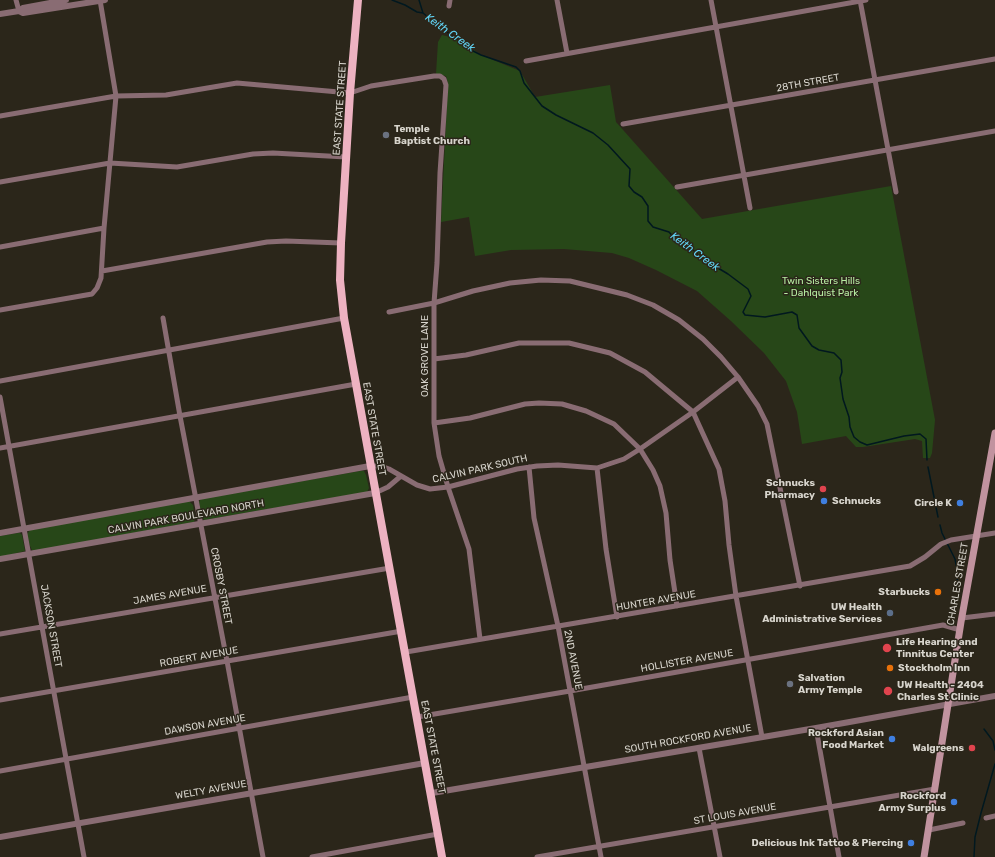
<!DOCTYPE html>
<style>
body{margin:0}
canvas{display:block;background:#2b261a}
</style>
<canvas width="995" height="857"></canvas>
<script>
const ctx = document.querySelector('canvas').getContext('2d');
ctx.lineJoin = 'round';
function fillPath(path, color) { ctx.fillStyle = color; ctx.fill(path, 'evenodd'); }
const poly = rows => new Path2D(rows.map(r => 'M' + r).join(''));
function stroke(path, color, width, dash) { ctx.strokeStyle = color; ctx.lineWidth = width; ctx.lineCap = dash ? 'butt' : 'round'; ctx.setLineDash(dash || []); ctx.stroke(path); }
function label(font, color, halo, rows, align = 'center') {
  ctx.font = font + ' Rubik,sans-serif'; ctx.lineWidth = 3; ctx.setLineDash([]); ctx.textBaseline = 'middle'; ctx.strokeStyle = halo; ctx.fillStyle = color; for (const [text, x, y, turn = 0] of rows) {
    ctx.save(); ctx.translate(x, y); ctx.rotate((+turn || 0) * Math.PI / 180); ctx.textAlign = isNaN(turn) ? turn : align; if (halo) ctx.strokeText(text, 0, 0); ctx.fillText(text, 0, 0); ctx.restore();
  }
}
fillPath(poly([
 [442,35,458,39,481,55,520,71,535,97,610,85,616,122,702,219,891,186,935,420,932,453,930,458,923,458,922,441,915,439,863,447,856,447,846,436,802,444,797,412,786,381,764,353,731,321,697,291,656,270,629,258,612,253,564,249,511,250,475,256,469,217,441,222,448,83,446,76,436,74,438,42],
 [360,471,364,471,366,475,369,488,367,492,204,520,202,516,199,502,201,499],
 [189,501,193,505,195,519,194,522,34,551,32,550,30,546,27,534,30,530],
 [18,533,20,533,22,535,25,551,0,557,0,536]
]), '#274718');
stroke(poly([
 [392,0,405,5,417,12,423,13,441,28,470,47,473,51,481,55,516,67,520,71,524,83,542,106,556,115,593,133,608,145,630,169,629,186,634,192,642,197,648,206,648,221,653,227,669,232,677,241,692,249,703,259,728,274,748,289,751,296,743,312,745,315,765,317,792,312,797,315,799,328,812,346,819,350,834,353,841,360,842,372,840,378,843,399,849,417,850,427,854,437,860,442,867,445,904,436,920,434,926,439,927,460],
 [419,0,423,13],
 [928,467,938,517],
 [940,525,942,533,955,559,958,576,955,589],
 [984,729,993,741,995,750],
 [974,857,975,837,981,813,995,764]
]), '#01181f', 1.5);
stroke(poly([
 [16,0,19,11],
 [557,0,567,53],
 [711,0,750,208],
 [860,0,896,192],
 [449,6,450,0],
 [526,61,866,0],
 [0,116,116,96,166,95,237,83,350,93,371,86,434,76,440,76,444,79,446,85,440,173,437,263,434,303,434,423,439,456,448,487,469,549,480,639],
 [623,124,995,59],
 [0,182,110,163,177,167,253,154,273,153,346,157],
 [677,187,995,131],
 [0,247,104,228],
 [102,271,267,242,286,241,341,243],
 [0,310,92,294,97,288,101,278,104,228,116,96,100,0],
 [389,312,434,303,473,291,510,283,541,280,570,281,627,295,653,305,679,320,703,339,721,357,738,377,758,406,767,424,800,586],
 [163,318,180,416,227,661,263,857],
 [434,359,466,355,519,343,569,343,610,353,645,372,693,412,719,469,725,501,729,545,736,596,762,737],
 [0,381,344,318],
 [0,397,84,857],
 [434,423,470,418,525,404,539,403,562,404,586,411,614,424,640,449,653,470,660,486,666,513,670,560,677,606],
 [0,448,356,384],
 [370,466,381,466,389,469,417,485,430,489,448,487,517,469,537,466,558,465,597,468,624,459,640,449,693,412,738,377],
 [529,467,534,518,558,626,601,857],
 [597,468,606,549,617,617],
 [375,493,388,487,401,476],
 [962,618,995,614],
 [0,634,390,568],
 [406,652,910,566,925,557,941,544,951,540,995,533],
 [0,700,402,631],
 [417,717,570,691,943,625,960,630],
 [816,728,839,857],
 [699,748,720,857],
 [0,771,413,697],
 [986,818,995,816],
 [929,830,963,823],
 [312,857,438,834],
 [537,857,935,789]
]), '#896c73', 5);
stroke(poly([
 [19,11,23,13,105,0],
 [0,14,19,11,23,8,66,0],
 [0,533,370,466],
 [0,559,375,493],
 [432,793,816,728,995,696],
 [0,837,425,763]
]), '#896c73', 6);
stroke(poly([
 [924,857,961,622,995,433]
]), '#c1939f', 7);
stroke(poly([
 [358,0,350,93,341,243,340,280,344,318,442,857]
]), '#edb2c1', 8);
for (const [x, y, r, color] of [
 [386,135,4,"#6b7280"],
 [823,489,4,"#e0444e"],
 [824,501,4,"#3f7fe0"],
 [960,503,4,"#3f7fe0"],
 [938,592,4,"#e8710a"],
 [890,613,4,"#5c6f8a"],
 [887,648,5,"#e0444e"],
 [890,668,4,"#e8710a"],
 [790,684,4,"#6b7280"],
 [888,691,5,"#e0444e"],
 [892,739,4,"#3f7fe0"],
 [972,748,4,"#e0444e"],
 [954,802,4,"#3f7fe0"],
 [911,843,4,"#3f7fe0"]
]) { const dot = new Path2D(); dot.arc(x, y, r, 0, 2 * Math.PI); ctx.fillStyle = color; ctx.fill(dot); stroke(dot, '#2b261a', 1.5); }
label('10px', '#d7d4cc', '#2b261a', [
 ["28TH STREET",808,83,-10],
 ["EAST STATE STREET",340,108,-86],
 ["OAK GROVE LANE",425,356,-90],
 ["EAST STATE STREET",374,429,80],
 ["CALVIN PARK SOUTH",480,469,-13],
 ["CALVIN PARK BOULEVARD NORTH",186,517,-10],
 ["CHARLES STREET",958,584,-80],
 ["CROSBY STREET",221,586,79],
 ["JAMES AVENUE",170,595,-10],
 ["HUNTER AVENUE",656,601,-10],
 ["JACKSON STREET",51,626,80],
 ["ROBERT AVENUE",199,657,-10],
 ["2ND AVENUE",573,660,79],
 ["HOLLISTER AVENUE",687,661,-10],
 ["DAWSON AVENUE",205,725,-10],
 ["SOUTH ROCKFORD AVENUE",688,739,-10],
 ["EAST STATE STREET",433,747,79],
 ["WELTY AVENUE",211,790,-10],
 ["ST LOUIS AVENUE",735,814,-10]
]);
label('bold 10px', '#d7d4cc', '#2b261a', [
 ["Temple",394,129,"left"],
 ["Baptist Church",394,141,"left"],
 ["Schnucks",815,483],
 ["Pharmacy",815,495],
 ["Schnucks",832,501,"left"],
 ["Circle K",952,503],
 ["Starbucks",930,592],
 ["UW Health",882,607],
 ["Administrative Services",882,619],
 ["Life Hearing and",896,642,"left"],
 ["Tinnitus Center",896,654,"left"],
 ["Stockholm Inn",898,668,"left"],
 ["Salvation",798,678,"left"],
 ["Army Temple",798,690,"left"],
 ["UW Health - 2404",897,685,"left"],
 ["Charles St Clinic",897,697,"left"],
 ["Rockford Asian",884,733],
 ["Food Market",884,745],
 ["Walgreens",964,748],
 ["Rockford",946,796],
 ["Army Surplus",946,808],
 ["Delicious Ink Tattoo & Piercing",903,843]
], 'right');
label('10px', '#b7eda2', '#2b261a', [
 ["Twin Sisters Hills",821,281],
 ["- Dahlquist Park",821,293]
]);
label('italic 11px', '#62d6f7', '#2b261a', [
 ["Keith Creek",450,33,35],
 ["Keith Creek",695,252,36]
]);
</script>
